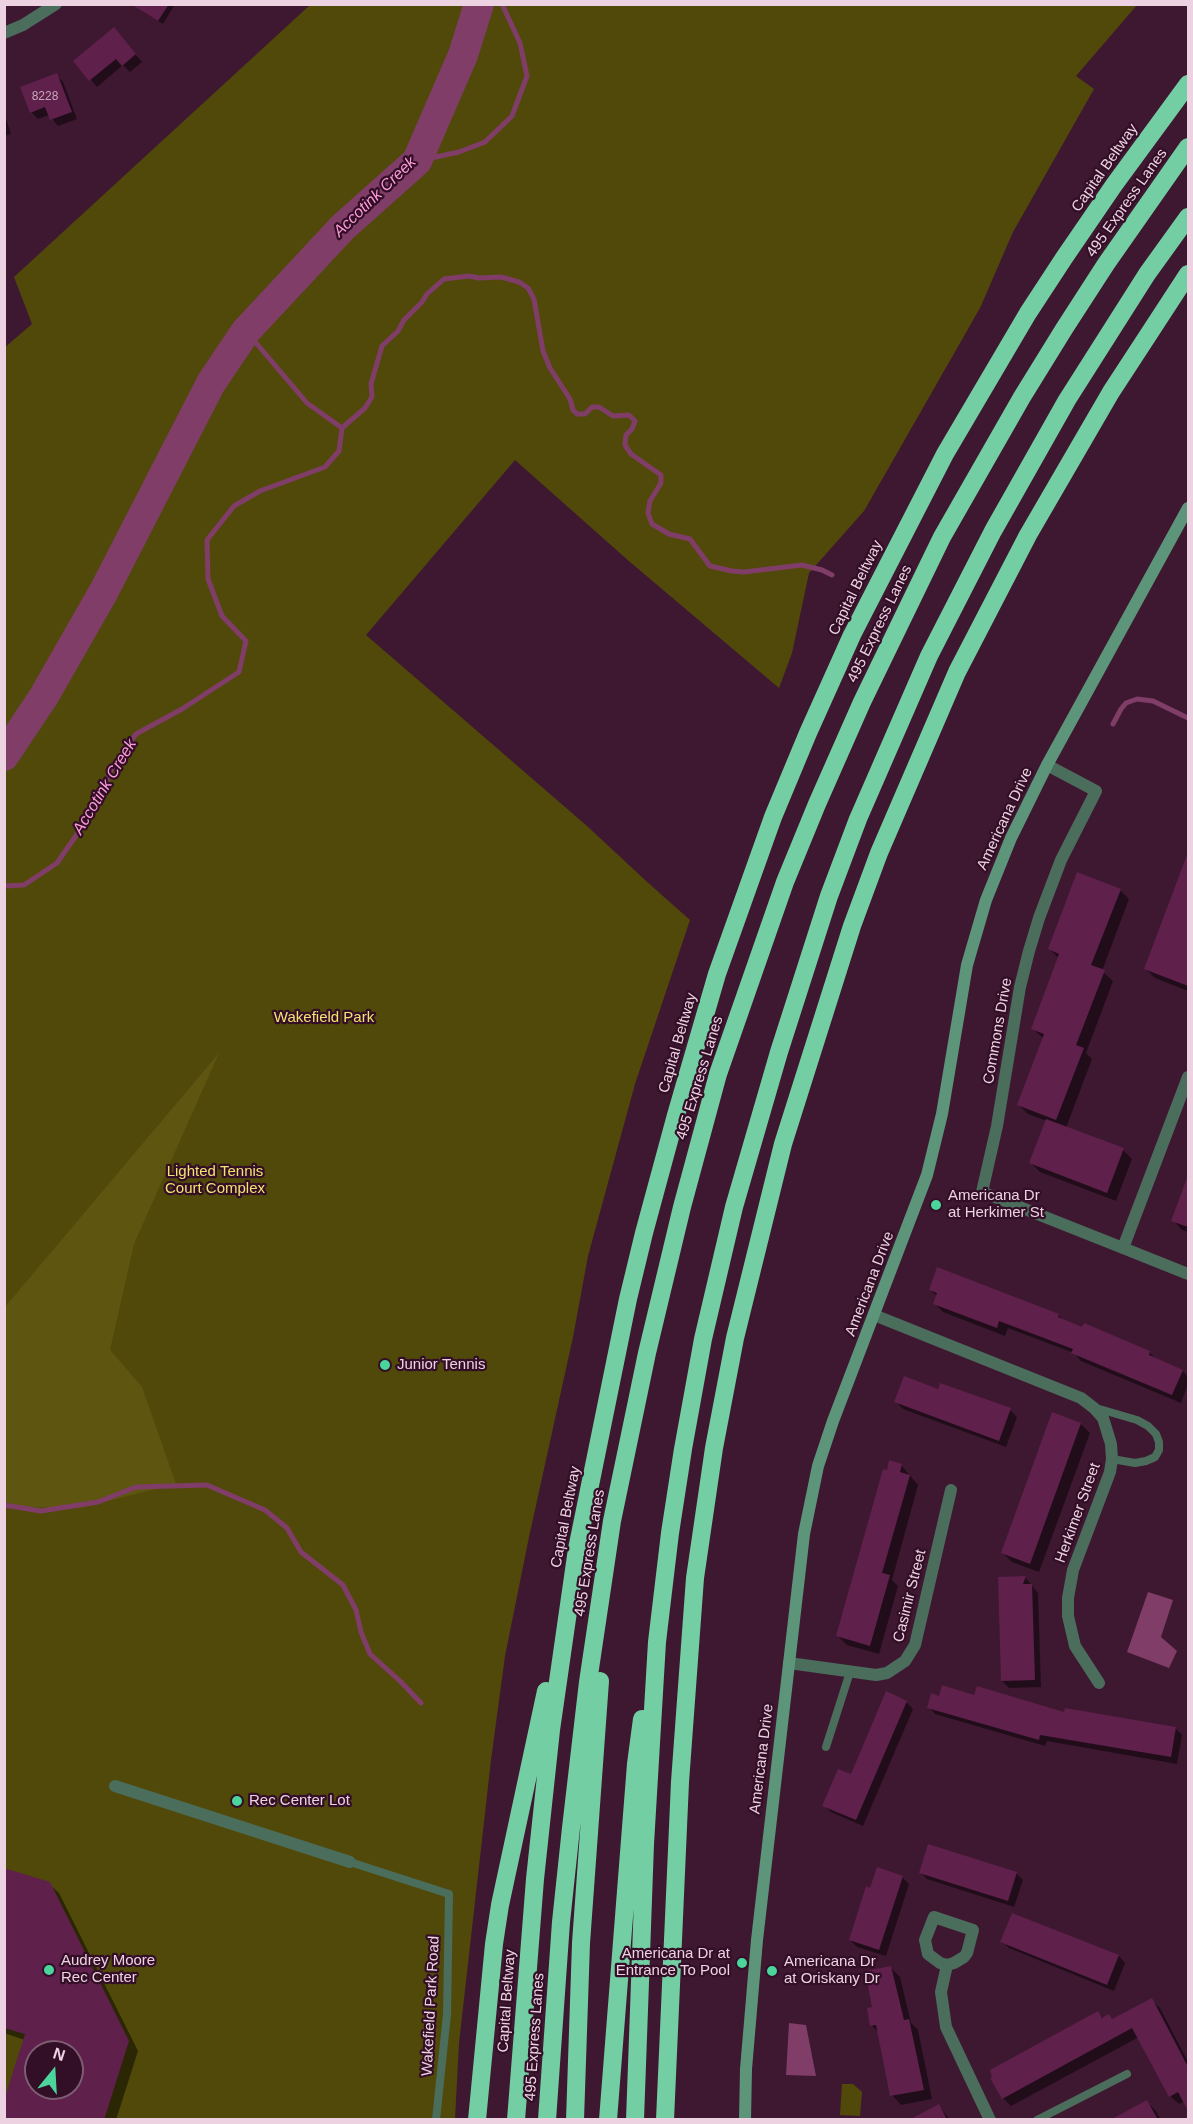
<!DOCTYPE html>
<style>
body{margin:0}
#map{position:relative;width:1193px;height:2124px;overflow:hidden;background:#3e1831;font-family:Arial,sans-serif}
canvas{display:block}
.frame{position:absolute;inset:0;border:6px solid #edd3e2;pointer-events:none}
.north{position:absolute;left:24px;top:2040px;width:60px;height:60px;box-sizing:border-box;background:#330e27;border:2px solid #7d5d72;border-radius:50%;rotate:18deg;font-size:16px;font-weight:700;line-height:24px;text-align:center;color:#edd3e2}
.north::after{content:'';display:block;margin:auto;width:21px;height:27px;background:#4bd49b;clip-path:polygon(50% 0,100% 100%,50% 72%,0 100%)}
</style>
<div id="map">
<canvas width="1193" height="2124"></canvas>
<div class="frame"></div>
<div class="north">N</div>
</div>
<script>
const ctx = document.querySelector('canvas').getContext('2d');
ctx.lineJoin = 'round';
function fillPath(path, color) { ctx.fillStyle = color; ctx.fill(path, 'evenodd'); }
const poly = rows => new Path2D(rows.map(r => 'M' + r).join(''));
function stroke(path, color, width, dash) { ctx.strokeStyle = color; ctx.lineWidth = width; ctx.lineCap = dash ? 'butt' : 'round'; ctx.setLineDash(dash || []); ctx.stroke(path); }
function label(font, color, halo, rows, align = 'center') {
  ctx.font = font + ' Arial,sans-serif'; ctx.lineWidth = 4.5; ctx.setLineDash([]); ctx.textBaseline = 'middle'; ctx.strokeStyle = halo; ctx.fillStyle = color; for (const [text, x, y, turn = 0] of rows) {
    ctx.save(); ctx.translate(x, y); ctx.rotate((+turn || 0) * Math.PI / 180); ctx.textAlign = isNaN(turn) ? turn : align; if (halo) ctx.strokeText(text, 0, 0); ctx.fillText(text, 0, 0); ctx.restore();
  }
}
fillPath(poly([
 [310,5,1137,5,1076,76,1094,89,1013,232,980,308,864,511,809,573,792,653,779,688,630,562,515,460,366,635,587,826,645,880,690,920,635,1084,588,1256,573,1337,529,1537,505,1656,491,1760,459,2043,455,2119,5,2119,4,348,32,324,14,277],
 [36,2052,72,2052,72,2088,36,2088],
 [842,2084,853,2084,862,2092,860,2116,840,2115]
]), '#51490a');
fillPath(poly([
 [219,1053,134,1244,110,1350,142,1387,176,1484,79,1508,5,1507,5,1307]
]), '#5d5510');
fillPath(poly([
 [1148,1592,1173,1600,1161,1637,1177,1651,1169,1668,1127,1652],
 [789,2023,806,2025,816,2076,786,2075]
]), '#7f3d68');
fillPath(poly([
 [143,4,175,4,163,24,145,13,140,9],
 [120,36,142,62,130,72,123,65,97,87,75,61],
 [56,75,63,82,77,119,58,126,49,115,38,119,31,112],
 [4,112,11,134,4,136],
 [1188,856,1188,991,1155,978,1146,969],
 [1120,890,1129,899,1102,971,1113,981,1086,1053,1092,1059,1066,1128,1123,1150,1132,1159,1116,1201,1040,1172,1031,1163,1047,1121,1028,1114,1018,1104,1044,1039,1033,1029,1059,959,1050,949],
 [1188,1178,1188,1232,1182,1230,1173,1220],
 [930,1290,1058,1315,1064,1321,1149,1352,1157,1360,1183,1371,1188,1377,1188,1384,1181,1403,1081,1361,1074,1353,1008,1328,1005,1336,943,1312,935,1304,938,1297],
 [941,1384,1010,1410,1017,1417,1006,1447,903,1409,896,1402,939,1391],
 [1081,1424,1090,1433,1039,1572,1012,1562,1003,1553],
 [901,1465,918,1485,892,1580,898,1586,879,1654,847,1645,838,1636,888,1472],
 [1025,1577,1038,1593,1041,1687,1009,1688,1002,1681,999,1578],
 [975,1697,1065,1714,1175,1728,1182,1735,1177,1764,1047,1741,1045,1746,935,1714,929,1707,940,1698],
 [906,1702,913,1709,863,1826,831,1812,824,1805,851,1776],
 [4,1869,49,1884,59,1893,138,2051,116,2120,4,2120,25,2040,4,2033],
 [36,2052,72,2052,72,2088,36,2088],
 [920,1872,1016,1873,1023,1880,1014,1907,927,1879],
 [902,1877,909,1884,886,1956,857,1947,850,1940,871,1890],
 [1013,1915,1119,1956,1125,1963,1114,1991,1009,1948,1002,1941],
 [891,1968,900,1977,911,2023,918,2030,932,2099,901,2105,892,2095,879,2033,872,2026,874,2008],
 [1151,2000,1160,2008,1188,2062,1188,2104,1186,2101,1179,2104,1170,2096,1139,2037,1011,2106,1003,2098,1098,2013,1104,2019,1113,2020],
 [1147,2102,1156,2111,1161,2120,1114,2120],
 [939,2106,950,2120,913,2119]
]), '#0007');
stroke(poly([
 [417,161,459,152,485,142,512,116,527,76,520,43,502,4],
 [342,428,365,408,372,397,371,384,382,346,398,331,404,320,422,302,427,294,444,279,469,276,479,278,501,277,519,282,528,288,534,299,543,351,550,368,570,399,573,410,577,414,585,414,592,407,599,407,613,416,629,415,635,421,632,429,626,435,625,445,631,454,661,475,661,483,650,501,648,513,652,524,669,534,690,539,710,566,732,571,744,572,802,565,822,570,832,575],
 [1113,724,1121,709,1126,703,1137,699,1153,701,1188,718],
 [4,886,24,885,57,863,98,804,111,770,136,734,182,709,239,672,246,641,222,616,208,579,207,540,234,506,260,491,325,467,339,451,342,428,307,403,246,331],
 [4,1505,41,1511,98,1502,136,1487,207,1485,265,1510,287,1528,301,1552,343,1585,356,1610,361,1632,370,1654,400,1681,421,1703]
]), '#7f3d68', 5);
stroke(poly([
 [4,756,44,696,104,591,211,383,246,331,343,227,417,161,463,55,479,4]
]), '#7f3d68', 30);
fillPath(poly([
 [131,4,169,4,158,21],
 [114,27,136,54,122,66,116,59,89,81,73,61],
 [57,73,72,112,50,120,45,107,30,113,20,87],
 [1187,855,1188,855,1188,986,1144,969],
 [1077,872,1121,889,1091,965,1105,970,1076,1045,1084,1048,1056,1120,1017,1105,1044,1034,1031,1029,1059,954,1048,949],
 [1046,1119,1124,1148,1107,1193,1029,1163],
 [1187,1178,1188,1178,1188,1227,1171,1221],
 [937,1267,1059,1314,1058,1317,1082,1327,1084,1323,1150,1351,1149,1355,1183,1370,1172,1395,1071,1353,1073,1349,999,1321,997,1328,933,1304,937,1293,929,1290],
 [904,1376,938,1389,940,1383,1011,1408,999,1441,894,1402],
 [1052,1412,1081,1423,1030,1564,1001,1553],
 [889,1460,902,1464,900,1472,910,1475,882,1573,890,1575,870,1646,836,1636,883,1469,887,1470],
 [1026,1576,1023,1584,1032,1584,1035,1680,1001,1681,998,1577],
 [942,1685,974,1695,977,1686,1064,1712,1065,1708,1176,1727,1171,1757,1040,1735,1039,1740,927,1708,931,1693,939,1696],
 [886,1691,907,1701,856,1820,822,1806,838,1769,851,1774],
 [928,1844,1017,1872,1008,1901,919,1873],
 [877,1867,903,1876,879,1950,849,1940,866,1886,870,1888],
 [4,1868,50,1882,129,2041,104,2120,4,2120,4,2100,25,2034,4,2028],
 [36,2052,72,2052,72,2088,36,2088],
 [1012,1913,1119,1955,1107,1985,1000,1942],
 [891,1966,904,2020,909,2019,924,2090,890,2096,876,2025,870,2026,867,2008,872,2007,865,1971],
 [1152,1998,1188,2067,1188,2111,1178,2092,1169,2097,1132,2028,1002,2099,990,2078,992,2077,990,2070,1098,2011,1102,2018,1109,2014,1112,2019],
 [1147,2100,1158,2120,1110,2120],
 [939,2104,947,2120,909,2120]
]), '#5f204b');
stroke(poly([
 [1096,1408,1137,1420,1148,1426,1156,1434,1159,1442,1159,1450,1155,1457,1146,1461,1135,1463,1112,1459],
 [826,1747,850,1672],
 [350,1862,449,1894,447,2014,436,2120],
 [1037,2120,1127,2074]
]), '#4b6d5c', 8);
stroke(poly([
 [4,33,23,25,56,4],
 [1047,765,1096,791,1061,860,1039,918,1029,951,1020,987,997,1126,982,1192,1123,1248],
 [1188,1077,1123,1248,1188,1274],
 [874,1315,1081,1398,1094,1408,1103,1418,1111,1444,1112,1459,1110,1472,1073,1570,1068,1598,1068,1616,1075,1646,1099,1683],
 [789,1663,876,1675,887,1673,905,1661,915,1645,951,1490],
 [115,1786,350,1862],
 [934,1917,973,1930,967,1953,964,1957,954,1963,947,1965,940,1963,928,1954,925,1940,934,1917],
 [947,1965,941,1992,946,2027,990,2120]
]), '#4b6d5c', 12);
stroke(poly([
 [745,2120,746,2069,757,1940,804,1534,818,1466,833,1421,927,1175,942,1114,967,965,986,900,1011,838,1047,765,1188,508]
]), '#5c9579', 12);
stroke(poly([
 [477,2120,494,1944,500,1905,546,1691],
 [516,2120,535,1879,551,1730,577,1549,628,1299,644,1233,676,1115,717,974,773,817,808,733,852,635,945,454,1028,313,1064,258,1114,185,1188,84],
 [547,2120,561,1922,571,1828,588,1682,612,1521,647,1353,682,1207,718,1074,785,882,817,804,862,702,942,537,1022,397,1064,329,1106,264,1188,147],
 [575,2120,581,1943,600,1681],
 [608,2120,636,1764,642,1719],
 [635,2120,645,1844,657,1642,670,1533,683,1449,703,1339,734,1207,779,1052,829,896,858,819,929,656,993,531,1067,400,1147,274,1188,217],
 [665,2120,680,1782,695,1578,714,1448,735,1338,783,1144,852,926,879,853,957,672,1028,535,1111,392,1188,274]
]), '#74cea4', 18);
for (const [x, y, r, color] of [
 [936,1205,6,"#4bd49b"],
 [385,1365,6,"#4bd49b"],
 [237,1801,6,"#4bd49b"],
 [742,1963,6,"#4bd49b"],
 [49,1970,6,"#4bd49b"],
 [772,1971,6,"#4bd49b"]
]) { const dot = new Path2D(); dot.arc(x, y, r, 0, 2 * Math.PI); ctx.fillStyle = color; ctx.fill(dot); stroke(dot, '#330e27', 2); }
label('12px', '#caa6bc', null, [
 ["8228",45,97]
]);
label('15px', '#edd3e2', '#330e27', [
 ["Capital Beltway",1105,168,-55],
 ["495 Express Lanes",1127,203,-55],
 ["Capital Beltway",856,588,-64],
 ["495 Express Lanes",880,624,-64],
 ["Americana Drive",1005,819,-65],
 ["Commons Drive",998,1031,-80],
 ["Capital Beltway",678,1043,-74],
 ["495 Express Lanes",700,1078,-73],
 ["Americana Drive",870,1284,-69],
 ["Herkimer Street",1078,1513,-70],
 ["Capital Beltway",566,1517,-79],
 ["495 Express Lanes",590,1553,-81],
 ["Casimir Street",910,1596,-76],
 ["Americana Drive",762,1759,-83],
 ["Capital Beltway",507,2001,-86],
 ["Wakefield Park Road",431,2006,-87],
 ["495 Express Lanes",535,2037,-86]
]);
label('15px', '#f2e371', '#330e27', [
 ["Wakefield Park",324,1018],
 ["Lighted Tennis",215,1172],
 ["Court Complex",215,1189]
]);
label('15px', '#edd3e2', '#330e27', [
 ["Americana Dr",948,1196],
 ["at Herkimer St",948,1213],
 ["Junior Tennis",397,1365],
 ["Rec Center Lot",249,1801],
 ["Americana Dr at",730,1954,"right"],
 ["Entrance To Pool",730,1971,"right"],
 ["Audrey Moore",61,1961],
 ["Rec Center",61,1978],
 ["Americana Dr",784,1962],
 ["at Oriskany Dr",784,1979]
], 'left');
label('italic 16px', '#fd9cd9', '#330e27', [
 ["Accotink Creek",375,197,-44],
 ["Accotink Creek",105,787,-59]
]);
</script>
